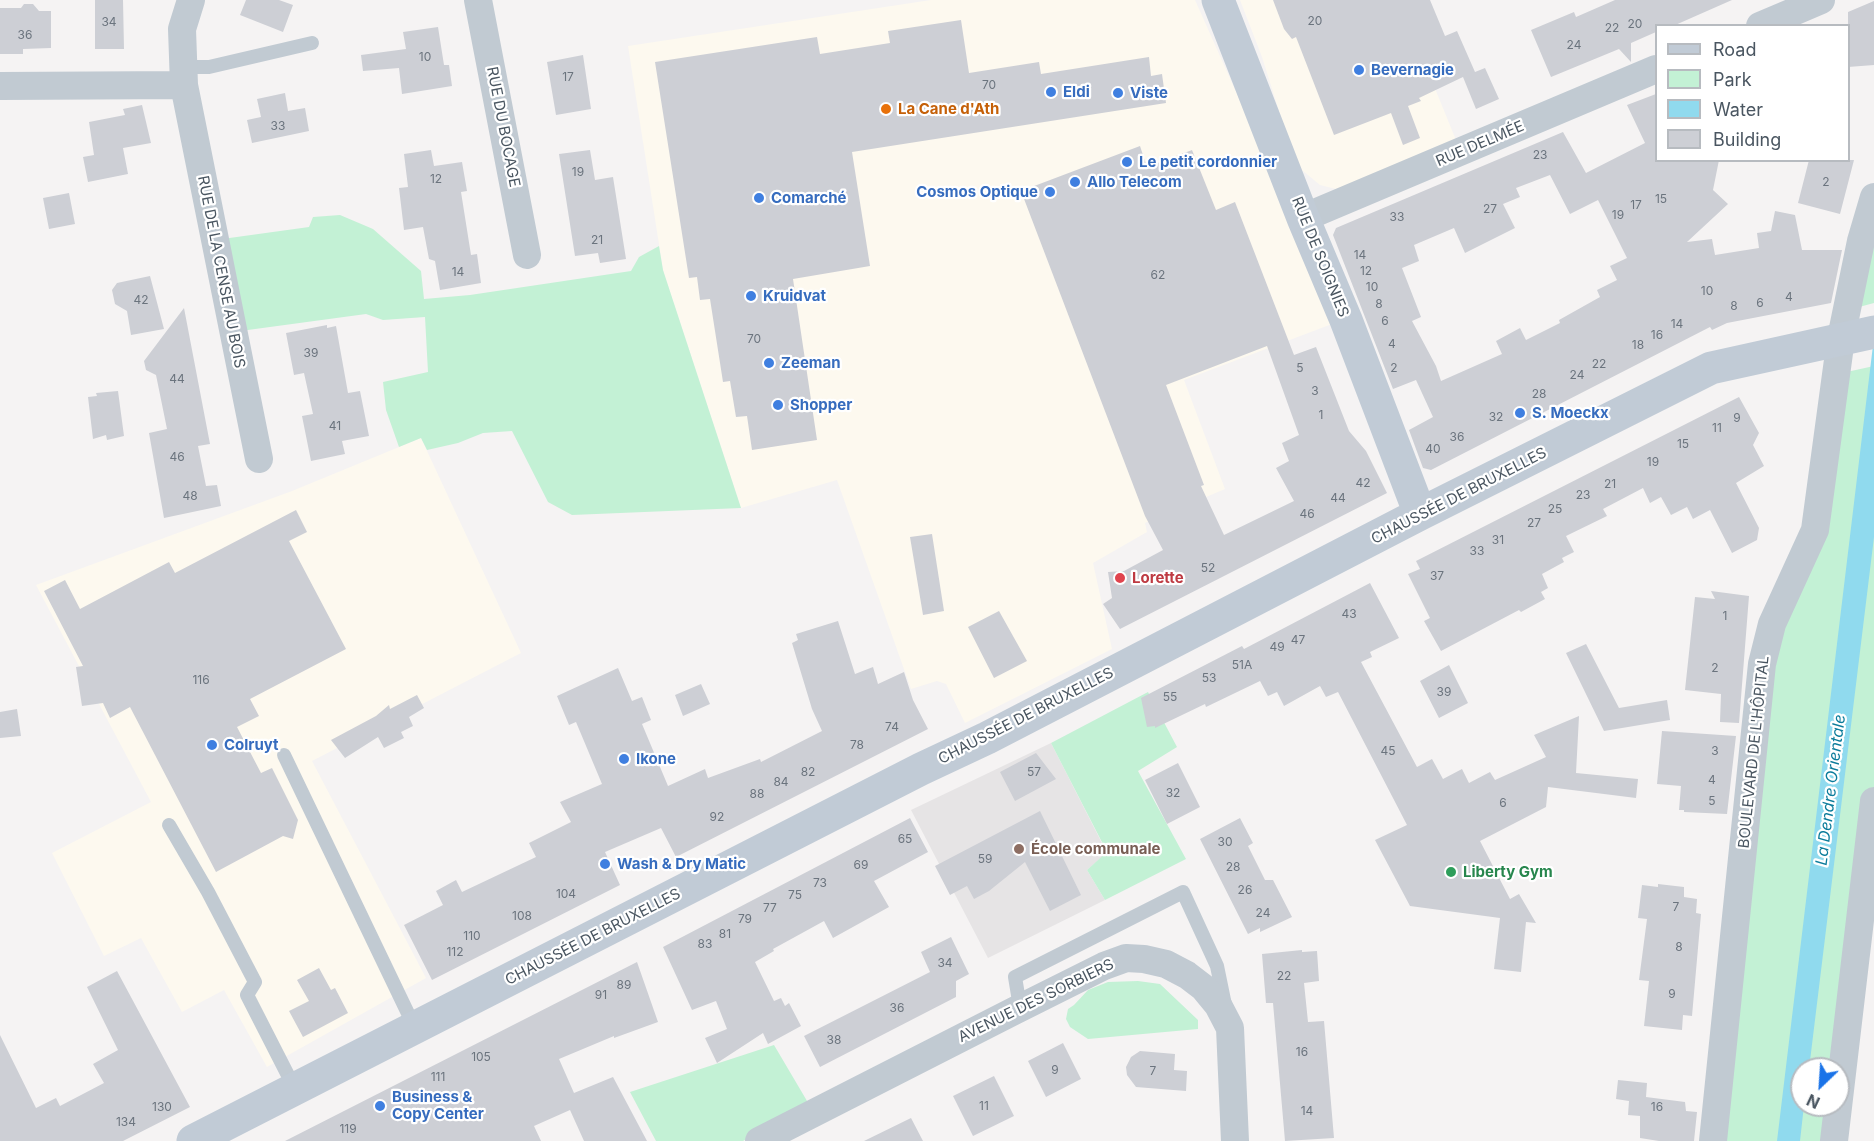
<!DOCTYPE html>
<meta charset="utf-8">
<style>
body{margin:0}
#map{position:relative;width:1874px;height:1141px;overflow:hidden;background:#f5f3f3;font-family:Inter,sans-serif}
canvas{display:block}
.legend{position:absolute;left:1655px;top:24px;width:195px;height:138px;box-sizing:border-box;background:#fff;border:2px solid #b7bbc0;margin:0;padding:8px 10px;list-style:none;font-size:18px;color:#4a5661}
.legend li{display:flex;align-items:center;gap:12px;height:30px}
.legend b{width:30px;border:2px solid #b7bbc0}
.north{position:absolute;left:1790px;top:1057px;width:60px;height:60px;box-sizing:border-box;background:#fff;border:2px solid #b7bbc0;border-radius:50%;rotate:205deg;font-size:16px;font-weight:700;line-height:24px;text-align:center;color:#4a5661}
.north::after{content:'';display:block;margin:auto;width:21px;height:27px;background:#1a73e8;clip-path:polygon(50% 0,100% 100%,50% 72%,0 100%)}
</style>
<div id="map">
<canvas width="1874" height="1141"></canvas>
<ul class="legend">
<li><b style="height:8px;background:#c1cbd6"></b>Road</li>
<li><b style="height:16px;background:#c3f1d5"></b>Park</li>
<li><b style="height:16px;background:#90daee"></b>Water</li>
<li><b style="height:16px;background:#cdcfd5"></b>Building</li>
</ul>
<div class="north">N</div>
</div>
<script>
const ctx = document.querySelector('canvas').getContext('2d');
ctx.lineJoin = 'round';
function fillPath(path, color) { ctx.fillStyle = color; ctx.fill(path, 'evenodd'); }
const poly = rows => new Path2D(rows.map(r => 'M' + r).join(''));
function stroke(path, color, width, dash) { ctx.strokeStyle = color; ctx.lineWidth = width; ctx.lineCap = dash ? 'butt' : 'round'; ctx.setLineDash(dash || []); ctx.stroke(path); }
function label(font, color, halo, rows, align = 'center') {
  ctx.font = font + ' Inter,sans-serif'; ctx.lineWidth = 4.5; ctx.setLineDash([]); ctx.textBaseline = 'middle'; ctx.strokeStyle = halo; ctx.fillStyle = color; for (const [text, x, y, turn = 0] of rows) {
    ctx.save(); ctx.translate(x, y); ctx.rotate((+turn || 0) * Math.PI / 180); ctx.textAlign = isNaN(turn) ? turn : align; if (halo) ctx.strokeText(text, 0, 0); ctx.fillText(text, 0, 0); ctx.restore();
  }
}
fillPath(poly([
 [931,0,1195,0,1294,222,1332,324,1184,380,1225,489,1145,523,1147,532,1093,563,1112,649,965,723,946,684,937,681,911,689,837,480,741,508,663,270,628,46],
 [1240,0,1399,0,1458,145,1344,191,1320,185,1296,165,1262,57],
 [421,438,521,653,312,761,426,978,267,1067,224,990,182,1012,141,938,104,956,52,853,151,802,36,585,292,491]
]), '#fdf9ef');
fillPath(poly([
 [1051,743,1107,853,1087,870,1105,900,988,958,911,810]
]), '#e6e4e5');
fillPath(poly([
 [340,215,373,229,421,271,424,299,470,295,631,271,639,257,659,246,663,270,741,508,572,515,548,502,512,431,483,433,458,443,427,450,421,438,399,447,386,410,383,382,428,372,425,317,383,320,366,314,233,332,215,240,309,227,313,217],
 [1874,227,1874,303,1859,307],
 [1874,366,1874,912,1834,1141,1713,1141,1762,664,1802,558,1842,373],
 [1802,1069,1838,1069,1838,1105,1802,1105],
 [1148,692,1177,747,1138,771,1186,859,1105,900,1087,870,1107,852,1051,743],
 [1138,981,1160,984,1198,1020,1198,1029,1088,1039,1070,1027,1066,1019,1068,1009,1074,1005,1088,990,1108,982],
 [774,1045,810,1106,743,1141,656,1141,630,1092]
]), '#c3f1d5');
fillPath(poly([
 [1874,337,1874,537,1809,1069,1802,1069,1802,1105,1804,1105,1800,1141,1777,1141]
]), '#90daee');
fillPath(poly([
 [95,0,123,0,124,49,95,49],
 [246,0,279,0,293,5,283,32,240,15],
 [1273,0,1430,0,1445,36,1457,31,1475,72,1470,74,1485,68,1499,99,1476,109,1463,77,1419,98,1421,101,1408,106,1420,138,1403,145,1391,113,1334,135,1296,37,1292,39,1284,29],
 [1615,0,1732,0,1673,26,1656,26,1656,32,1631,43,1631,62,1619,49,1551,77,1531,30,1574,12,1576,17],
 [1874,1,1874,65,1848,67,1848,12],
 [24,4,33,4,39,11,51,11,51,48,23,49,23,54,0,54,0,8,21,8],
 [961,20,969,73,1039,62,1041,74,1149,57,1151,76,1162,74,1166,103,852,152,870,266,793,279,817,440,752,450,747,416,736,417,730,381,723,382,710,299,700,300,697,277,689,278,655,62,817,37,820,54,890,43,888,31],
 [438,27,444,65,449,65,452,86,402,94,399,68,363,71,361,55,406,49,403,32],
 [583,55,591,109,556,115,547,62],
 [285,93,288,111,305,108,309,131,252,143,247,120,261,117,257,99],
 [1656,94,1656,160,1719,160,1713,190,1728,204,1687,242,1712,239,1715,255,1759,248,1757,233,1771,231,1775,211,1795,215,1802,250,1842,250,1831,303,1727,323,1712,330,1710,327,1431,470,1423,468,1409,430,1433,417,1416,380,1393,389,1333,235,1336,228,1563,132,1586,173,1645,143,1627,105],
 [1550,175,1570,214,1598,200,1627,258,1610,266,1617,280,1597,290,1600,297,1559,320,1560,323,1526,340,1520,328,1496,341,1502,354,1441,381,1436,366,1412,321,1421,317,1402,268,1419,261,1414,245,1454,228,1465,253,1515,228,1503,204,1520,197,1516,188],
 [142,105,151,143,123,148,128,174,88,182,83,157,94,155,89,122,125,115,123,109],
 [1140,146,1147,167,1192,150,1216,210,1235,202,1294,355,1316,347,1349,431,1366,451,1387,493,1120,629,1103,604,1112,598,1108,572,1124,571,1163,550,1145,516,1021,191],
 [1267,346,1299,435,1282,443,1289,461,1276,468,1294,501,1224,535,1201,486,1204,485,1166,385],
 [431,150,434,166,462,162,467,191,461,192,471,255,477,254,481,283,440,290,435,261,429,259,423,227,404,230,399,188,408,187,404,154],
 [590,150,595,180,613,177,626,259,600,263,598,253,575,256,559,154],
 [1809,160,1854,160,1840,214,1798,203],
 [69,193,75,224,49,229,43,198],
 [150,276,164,329,131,335,127,311,115,304,112,290,117,283],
 [184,308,210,444,198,446,206,486,217,485,221,506,164,518,149,433,167,429,156,375,146,370,144,361],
 [327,325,327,328,336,326,348,393,360,391,369,436,342,441,345,454,311,461,302,416,313,414,304,373,294,375,286,333],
 [118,391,124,436,107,440,106,435,93,439,88,397,97,396,96,393],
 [1739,397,1759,433,1753,445,1764,466,1736,483,1759,528,1757,540,1732,553,1710,510,1693,519,1687,507,1671,515,1661,497,1650,503,1643,488,1603,509,1607,516,1566,536,1574,552,1562,558,1564,562,1542,574,1548,588,1541,592,1545,599,1521,612,1519,610,1441,651,1424,621,1430,618,1408,574,1420,569,1416,561],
 [296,510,307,532,289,541,346,649,250,699,259,716,237,727,261,773,272,768,298,820,293,839,283,836,216,872,130,707,110,718,103,703,82,706,76,667,83,666,44,591,65,580,80,609,169,562,175,573],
 [932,534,944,611,923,615,910,537],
 [1370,583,1399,638,1370,652,1372,657,1361,662,1417,767,1432,759,1443,779,1462,769,1469,783,1490,772,1495,780,1546,757,1534,735,1579,716,1576,773,1638,779,1636,798,1548,787,1546,807,1480,841,1510,899,1519,894,1536,923,1526,922,1521,972,1494,969,1500,918,1410,906,1375,840,1407,825,1338,692,1326,697,1320,686,1284,706,1277,692,1268,696,1260,681,1206,707,1205,704,1155,728,1155,726,1147,727,1141,698,1242,646,1244,649],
 [1711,591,1749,596,1739,723,1720,722,1721,694,1685,690,1695,597,1715,599],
 [999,611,1027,661,994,678,968,627],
 [838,621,855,674,873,667,878,684,904,672,913,700,928,729,676,857,661,828,605,852,620,885,432,980,404,925,443,905,436,891,456,880,462,892,536,857,529,843,571,822,560,802,602,784,576,722,569,725,557,696,618,668,632,701,642,697,651,720,642,724,668,786,705,769,708,778,760,759,761,762,822,731,812,709,792,643,798,640,796,634],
 [1586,644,1619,708,1667,700,1670,720,1604,731,1566,653],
 [1449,665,1468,703,1439,718,1420,681],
 [701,684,710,704,683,716,675,695],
 [417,695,424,708,409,717,413,726,401,732,404,738,384,748,378,737,345,758,331,740,376,716,389,705,390,709],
 [17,709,21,736,0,738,0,712],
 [1662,731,1736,736,1727,814,1684,812,1684,810,1679,810,1681,786,1657,784],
 [1036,753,1056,779,1015,801,1000,772],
 [1178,763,1200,807,1167,824,1145,780],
 [1040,811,1081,895,1050,911,1025,862,989,891,974,899,967,886,950,895,935,866],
 [910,818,928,852,874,881,889,907,833,938,824,921,773,949,774,951,755,962,774,1001,781,998,785,1006,789,1003,801,1026,768,1044,763,1033,717,1063,705,1038,727,1029,716,1001,692,1010,663,947],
 [1240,818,1253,843,1248,846,1265,880,1273,880,1292,917,1260,932,1260,928,1248,934,1200,839],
 [1658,884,1684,887,1684,897,1697,899,1696,913,1701,914,1692,1016,1683,1015,1682,1030,1644,1026,1649,981,1639,980,1647,919,1638,918,1642,885,1658,887],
 [951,937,969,974,956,981,956,997,820,1067,804,1036,930,972,921,952],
 [1302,950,1302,952,1317,951,1319,981,1304,983,1308,1022,1324,1021,1334,1138,1285,1141,1273,1003,1266,1003,1262,954],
 [637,962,658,1022,614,1038,614,1036,559,1059,574,1093,613,1077,647,1141,584,1141,570,1110,534,1126,541,1141,285,1141],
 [319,968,331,990,335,988,348,1013,303,1037,289,1011,309,1001,297,980],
 [117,971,190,1107,123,1141,0,1141,0,1035,36,1108,56,1098,60,1106,104,1083,93,1064,118,1050,87,987],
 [1063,1043,1081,1079,1046,1097,1028,1061],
 [1140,1051,1175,1054,1174,1070,1187,1071,1186,1091,1136,1087,1127,1075,1126,1067,1131,1057],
 [994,1076,1014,1116,973,1136,953,1096],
 [1618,1080,1647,1083,1646,1097,1685,1102,1686,1111,1697,1112,1694,1141,1659,1141,1640,1138,1640,1116,1628,1115,1629,1101,1616,1099],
 [911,1118,923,1141,864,1141]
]), '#cdcfd5');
stroke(poly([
 [183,67,209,67,312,43],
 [284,755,415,1028],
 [169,825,208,892,255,982,247,995,295,1089],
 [1020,1007,1015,977,1183,892,1217,966,1225,1005]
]), '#c1cad2', 14);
stroke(poly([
 [478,0,527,255],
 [1760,26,1821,0],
 [184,85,259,459],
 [0,86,184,85,182,29,191,0],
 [1303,218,1656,69],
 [759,1141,1014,1011,1104,966,1126,958,1144,959,1166,964,1187,975,1204,988,1218,1005,1230,1028,1235,1141],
 [1713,1141,1762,664,1772,624,1815,530,1841,338,1861,241,1874,197],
 [1834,1141,1874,801]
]), '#c1cad2', 28);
stroke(poly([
 [1218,0,1303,218,1346,320,1420,514],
 [193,1141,921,769,987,738,1420,514,1711,368,1874,332]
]), '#c1cbd6', 33);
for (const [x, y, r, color] of [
 [1359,70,6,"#3f7fe0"],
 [1051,92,6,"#3f7fe0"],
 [1118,93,6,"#3f7fe0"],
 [886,109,6,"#e8710a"],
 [1127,162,6,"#3f7fe0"],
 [1075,182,6,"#3f7fe0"],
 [1050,192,6,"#3f7fe0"],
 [759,198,6,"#3f7fe0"],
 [751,296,6,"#3f7fe0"],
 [769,363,6,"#3f7fe0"],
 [778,405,6,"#3f7fe0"],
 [1520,413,6,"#3f7fe0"],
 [1120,578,6,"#e0444e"],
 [212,745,6,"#3f7fe0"],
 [624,759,6,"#3f7fe0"],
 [1019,849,6,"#8d6e63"],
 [605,864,6,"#3f7fe0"],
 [1451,872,6,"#2e9e5b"],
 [380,1106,6,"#3f7fe0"]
]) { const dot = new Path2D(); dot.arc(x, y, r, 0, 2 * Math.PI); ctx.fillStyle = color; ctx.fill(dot); stroke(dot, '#fff', 2); }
label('12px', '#6b747e', null, [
 ["20",1315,21],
 ["34",109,22],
 ["20",1635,24],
 ["22",1612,28],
 ["36",25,35],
 ["24",1574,45],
 ["10",425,57],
 ["17",568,77],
 ["70",989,85],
 ["33",278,126],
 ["23",1540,155],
 ["19",578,172],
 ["12",436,179],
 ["2",1826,182],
 ["15",1661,199],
 ["17",1636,205],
 ["27",1490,209],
 ["19",1618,215],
 ["33",1397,217],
 ["21",597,240],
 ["14",1360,255],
 ["12",1366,271],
 ["14",458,272],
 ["62",1158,275],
 ["10",1372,287],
 ["10",1707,291],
 ["4",1789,297],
 ["42",141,300],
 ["6",1760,303],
 ["8",1379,304],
 ["8",1734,306],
 ["6",1385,321],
 ["14",1677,324],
 ["16",1657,335],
 ["70",754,339],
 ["4",1392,344],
 ["18",1638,345],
 ["39",311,353],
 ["22",1599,364],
 ["5",1300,368],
 ["2",1394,368],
 ["24",1577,375],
 ["44",177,379],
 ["3",1315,391],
 ["28",1539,394],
 ["1",1321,415],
 ["32",1496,417],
 ["9",1737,418],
 ["41",335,426],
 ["11",1717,428],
 ["36",1457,437],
 ["15",1683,444],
 ["40",1433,449],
 ["46",177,457],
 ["19",1653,462],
 ["42",1363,483],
 ["21",1610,484],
 ["23",1583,495],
 ["48",190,496],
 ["44",1338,498],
 ["25",1555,509],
 ["46",1307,514],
 ["27",1534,523],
 ["31",1498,540],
 ["33",1477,551],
 ["52",1208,568],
 ["37",1437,576],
 ["43",1349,614],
 ["1",1725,616],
 ["47",1298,640],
 ["49",1277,647],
 ["51A",1242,665],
 ["2",1715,668],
 ["53",1209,678],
 ["116",201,680],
 ["39",1444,692],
 ["55",1170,697],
 ["74",892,727],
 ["78",857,745],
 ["45",1388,751],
 ["3",1715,751],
 ["82",808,772],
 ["57",1034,772],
 ["4",1712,780],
 ["84",781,782],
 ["32",1173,793],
 ["88",757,794],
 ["5",1712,801],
 ["6",1503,803],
 ["92",717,817],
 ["65",905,839],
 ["30",1225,842],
 ["59",985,859],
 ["69",861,865],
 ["28",1233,867],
 ["73",820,883],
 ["26",1245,890],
 ["104",566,894],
 ["75",795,895],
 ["7",1676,907],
 ["77",770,908],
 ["24",1263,913],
 ["108",522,916],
 ["79",745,919],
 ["81",725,934],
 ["110",472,936],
 ["83",705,944],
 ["8",1679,947],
 ["112",455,952],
 ["34",945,963],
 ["22",1284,976],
 ["89",624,985],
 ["9",1672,994],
 ["91",601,995],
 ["36",897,1008],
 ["38",834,1040],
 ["16",1302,1052],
 ["105",481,1057],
 ["9",1055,1070],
 ["7",1153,1071],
 ["111",438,1077],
 ["11",984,1106],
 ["130",162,1107],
 ["16",1657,1107],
 ["14",1307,1111],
 ["134",126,1122],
 ["119",348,1129]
]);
label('bold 15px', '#366cbe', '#fff', [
 ["Bevernagie",1371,70],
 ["Eldi",1063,92],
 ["Viste",1130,93],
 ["Le petit cordonnier",1139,162],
 ["Allo Telecom",1087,182],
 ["Cosmos Optique",1038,192,"right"],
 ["Comarché",771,198],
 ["Kruidvat",763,296],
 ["Zeeman",781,363],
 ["Shopper",790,405],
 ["S. Moeckx",1532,413],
 ["Colruyt",224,745],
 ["Ikone",636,759],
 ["Wash & Dry Matic",617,864],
 ["Business &",392,1097],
 ["Copy Center",392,1114]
], 'left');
label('bold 15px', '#c56008', '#fff', [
 ["La Cane d'Ath",898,109]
], 'left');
label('15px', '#4a5661', '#fff', [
 ["RUE DU BOCAGE",503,127,79],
 ["RUE DELMÉE",1480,144,-23],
 ["RUE DE SOIGNIES",1320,257,68],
 ["RUE DE LA CENSE AU BOIS",221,272,79],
 ["CHAUSSÉE DE BRUXELLES",1459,496,-27],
 ["CHAUSSÉE DE BRUXELLES",1026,716,-27],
 ["BOULEVARD DE L'HÔPITAL",1754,752,-84],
 ["CHAUSSÉE DE BRUXELLES",593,937,-27],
 ["AVENUE DES SORBIERS",1036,1001,-26]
]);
label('bold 15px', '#be3a42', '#fff', [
 ["Lorette",1132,578]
], 'left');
label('bold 15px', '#785e54', '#fff', [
 ["École communale",1031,849]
], 'left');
label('bold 15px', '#27864d', '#fff', [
 ["Liberty Gym",1463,872]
], 'left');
label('italic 16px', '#0c7c9b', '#fff', [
 ["La Dendre Orientale",1831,790,-83]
]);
</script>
